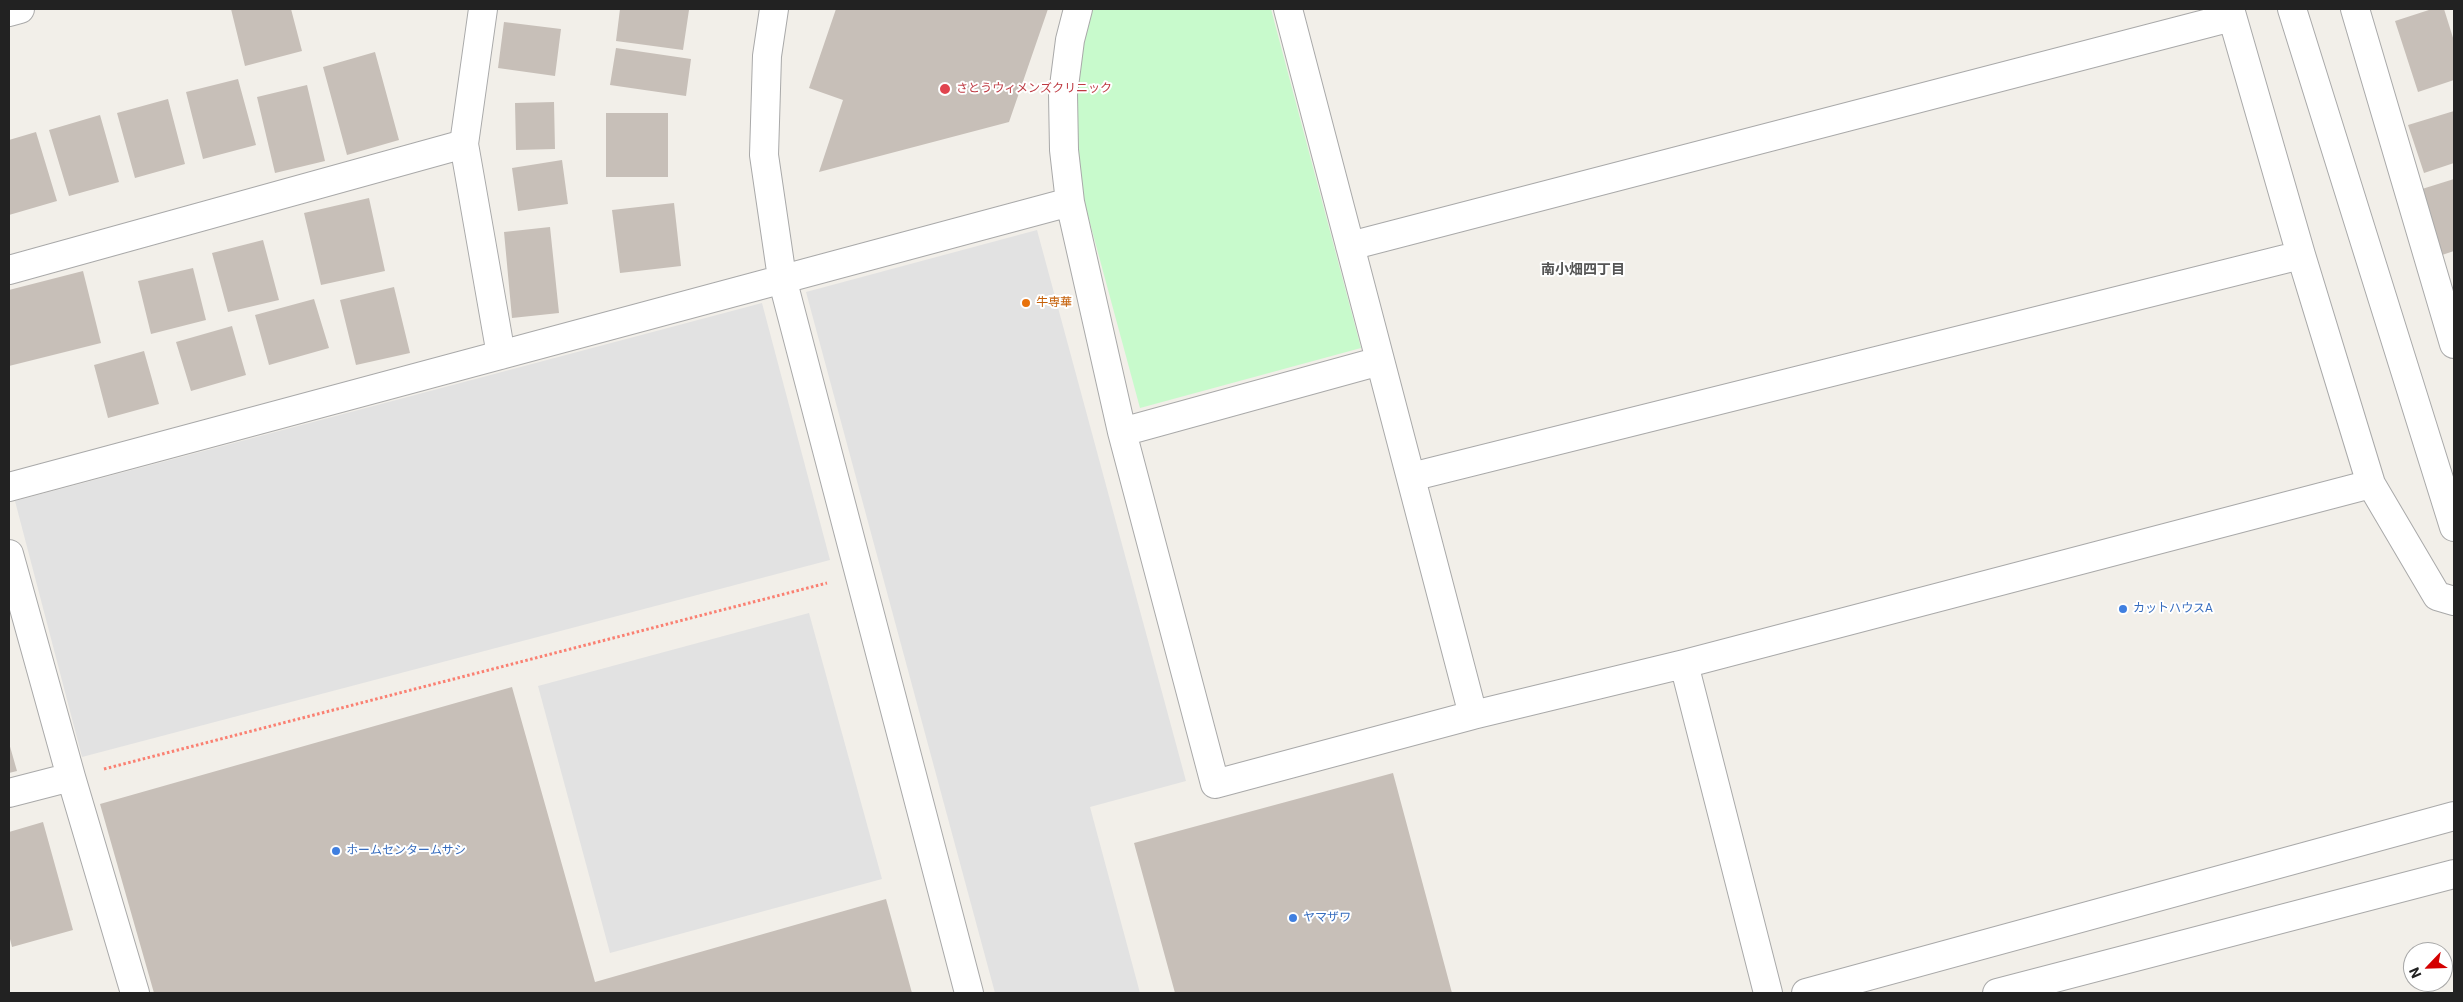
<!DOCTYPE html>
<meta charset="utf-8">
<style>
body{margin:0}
#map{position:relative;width:2463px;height:1002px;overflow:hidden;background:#f2efe9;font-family:Roboto,sans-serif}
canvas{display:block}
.frame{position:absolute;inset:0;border:10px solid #222;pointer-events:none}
.north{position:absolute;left:2403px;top:942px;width:50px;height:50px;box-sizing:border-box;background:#fff;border:1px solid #a7a7a7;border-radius:50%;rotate:246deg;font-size:14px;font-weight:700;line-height:20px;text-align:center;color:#222}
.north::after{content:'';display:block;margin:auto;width:18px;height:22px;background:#d40000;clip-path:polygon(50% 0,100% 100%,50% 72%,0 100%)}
</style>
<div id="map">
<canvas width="2463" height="1002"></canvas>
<div class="frame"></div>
<div class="north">N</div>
</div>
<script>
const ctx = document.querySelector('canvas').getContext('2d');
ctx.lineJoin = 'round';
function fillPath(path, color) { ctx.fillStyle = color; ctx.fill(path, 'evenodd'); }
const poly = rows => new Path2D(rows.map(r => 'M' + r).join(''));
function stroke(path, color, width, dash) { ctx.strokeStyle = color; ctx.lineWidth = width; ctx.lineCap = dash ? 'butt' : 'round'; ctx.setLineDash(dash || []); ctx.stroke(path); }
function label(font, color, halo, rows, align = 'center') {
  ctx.font = font + ' Roboto,"Noto Sans JP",sans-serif'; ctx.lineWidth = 4; ctx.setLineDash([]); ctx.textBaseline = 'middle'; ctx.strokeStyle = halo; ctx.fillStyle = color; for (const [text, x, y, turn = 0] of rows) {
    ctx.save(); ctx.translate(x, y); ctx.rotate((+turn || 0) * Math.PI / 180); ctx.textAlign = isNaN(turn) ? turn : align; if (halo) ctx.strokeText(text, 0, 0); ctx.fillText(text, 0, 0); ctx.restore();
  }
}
fillPath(poly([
 [1092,9,1271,9,1361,348,1140,408,1084,201,1075,146,1077,90,1084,37]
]), '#c8facc');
fillPath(poly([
 [1037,230,1186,781,1090,807,1140,993,995,993,806,292],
 [762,303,830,560,82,757,15,501],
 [809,613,882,879,610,953,538,686]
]), '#e2e2e2');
fillPath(poly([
 [231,9,291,9,302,51,245,66],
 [620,9,689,10,683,50,616,41],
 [836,9,1048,9,1009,122,819,172,843,100,809,88],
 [2432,9,2444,9,2454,41,2454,80,2418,92,2395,21],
 [504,22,561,29,555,76,498,68],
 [616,48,691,59,686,96,610,85],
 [375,52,399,140,347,155,323,67],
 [238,79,256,145,203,159,186,92],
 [307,85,325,161,275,173,257,97],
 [168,99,185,164,135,178,117,113],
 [554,102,555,149,516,150,515,103],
 [2454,111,2454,163,2424,173,2408,125],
 [606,113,668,113,668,177,606,177],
 [100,115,119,182,69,196,49,130],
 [36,132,57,201,9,215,9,140],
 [562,160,568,204,518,211,512,168],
 [2454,179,2454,251,2442,255,2422,189],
 [369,198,385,271,321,285,304,213],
 [674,203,681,266,620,273,612,210],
 [550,227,559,313,512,318,504,232],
 [263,240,279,300,228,312,212,253],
 [193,268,206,320,151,334,138,281],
 [83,271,101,343,9,366,9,290],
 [394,287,410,353,356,365,340,300],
 [314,299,329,348,269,365,255,315],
 [232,326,246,375,191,391,176,342],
 [144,351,159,404,108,418,94,365],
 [512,687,595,982,886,899,912,993,154,993,100,804],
 [9,743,17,771,9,773],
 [1393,773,1452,993,1175,993,1134,843],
 [43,822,73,930,12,947,9,935,9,832]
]), '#c7bfb8');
const minor = poly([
 [483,9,464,144,501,355],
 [774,9,767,56,764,155,782,278,969,993],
 [1078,9,1070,40,1063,94,1064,150,1070,202,1122,432,1215,784,1473,715,1684,664,2371,484],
 [1288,9,1473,715],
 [2230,9,2301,255,2371,484,2437,596,2454,601],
 [2292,9,2454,527],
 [2355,9,2454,344],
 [9,12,20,9],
 [1350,246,2232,17],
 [9,270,464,144],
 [1122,432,1380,361],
 [1411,477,2301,255],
 [9,487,1070,202],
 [9,554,71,777,135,993],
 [1684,664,1768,993],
 [9,793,71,777],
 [1806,993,2454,816],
 [1997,993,2454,874]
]);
stroke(minor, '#a9a9a9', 30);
stroke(poly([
 [104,769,827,583]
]), '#fa8072', 3, [2.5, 2.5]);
stroke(minor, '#fff', 28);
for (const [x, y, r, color] of [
 [945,89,6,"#e0444e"],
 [1026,303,5,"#e8710a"],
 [2123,609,5,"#3f7fe0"],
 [336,851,5,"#3f7fe0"],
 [1293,918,5,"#3f7fe0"]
]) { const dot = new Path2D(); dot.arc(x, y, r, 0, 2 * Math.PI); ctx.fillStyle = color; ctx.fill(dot); stroke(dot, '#fff', 2); }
label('12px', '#be3a42', '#fff', [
 ["さとうウィメンズクリニック",956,89]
], 'left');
label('12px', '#c56008', '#fff', [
 ["牛専華",1036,303]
], 'left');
label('12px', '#366cbe', '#fff', [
 ["カットハウスA",2133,609],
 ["ホームセンタームサシ",346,851],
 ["ヤマザワ",1303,918]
], 'left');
label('bold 14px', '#555', '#fff', [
 ["南小畑四丁目",1583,270]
]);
</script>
